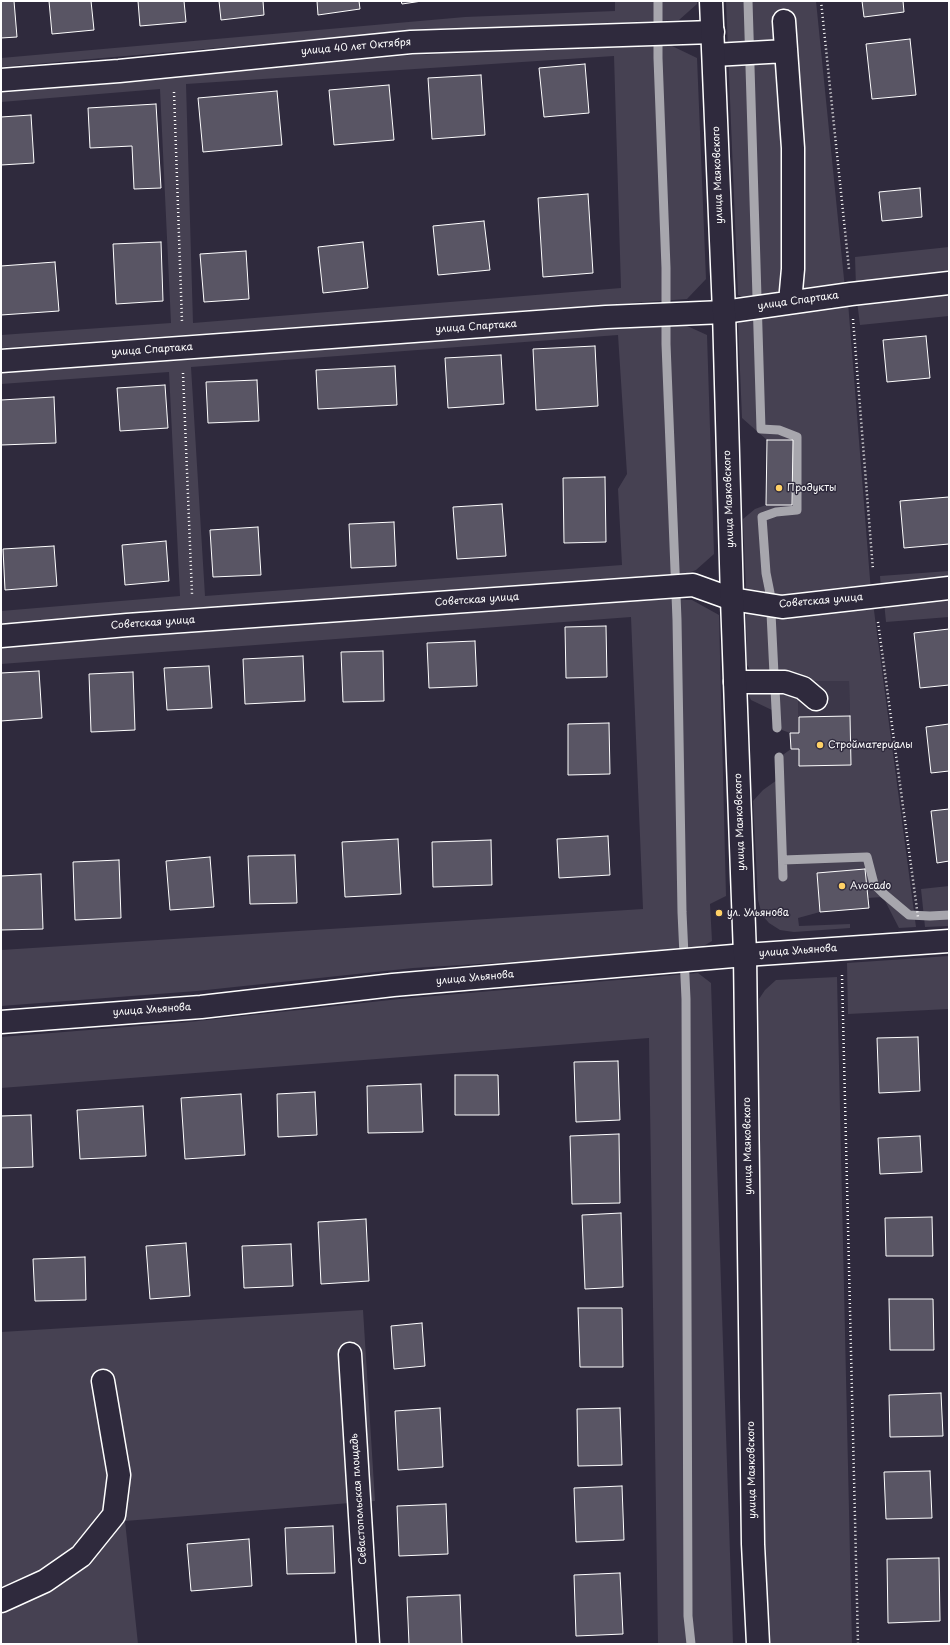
<!DOCTYPE html>
<meta charset="utf-8">
<style>
body{margin:0}
#map{position:relative;width:950px;height:1645px;overflow:hidden;background:#2f2a3d;font-family:"Playpen Sans",sans-serif}
canvas{display:block}
.frame{position:absolute;inset:0;border:2px solid #fff;pointer-events:none}
</style>
<div id="map">
<canvas width="950" height="1645"></canvas>
<div class="frame"></div>
</div>
<script>
const ctx = document.querySelector('canvas').getContext('2d');
ctx.lineJoin = 'round';
function fillPath(path, color) { ctx.fillStyle = color; ctx.fill(path, 'evenodd'); }
const poly = rows => new Path2D(rows.map(r => 'M' + r).join(''));
function stroke(path, color, width, dash) { ctx.strokeStyle = color; ctx.lineWidth = width; ctx.lineCap = dash ? 'butt' : 'round'; ctx.setLineDash(dash || []); ctx.stroke(path); }
function label(font, color, halo, rows, align = 'center') {
  ctx.font = font + ' "Playpen Sans",sans-serif'; ctx.lineWidth = 3; ctx.setLineDash([]); ctx.textBaseline = 'middle'; ctx.strokeStyle = halo; ctx.fillStyle = color; for (const [text, x, y, turn = 0] of rows) {
    ctx.save(); ctx.translate(x, y); ctx.rotate((+turn || 0) * Math.PI / 180); ctx.textAlign = isNaN(turn) ? turn : align; if (halo) ctx.strokeText(text, 0, 0); ctx.fillText(text, 0, 0); ctx.restore();
  }
}
fillPath(poly([
 [809,681,849,681,851,765,799,766,798,749,791,749,790,733,799,732,798,695]
]), '#3c3749');
fillPath(poly([
 [615,1,697,1,697,4,679,20,409,31,1,67,1,58,465,17,615,11],
 [726,1,816,1,845,289,752,301,738,295],
 [670,45,697,58,706,279,687,299,1,348,1,335,171,323,160,89,1,102,1,93,412,55],
 [614,56,621,288,193,323,186,84],
 [949,247,949,276,856,287,855,257],
 [949,290,949,316,860,325,857,301],
 [848,302,871,592,783,602,746,591,743,519,755,509,766,505,792,505,793,441,767,440,742,418,738,323,753,315],
 [685,325,707,335,714,554,696,570,668,580,1,626,1,611,180,596,169,372,1,384,1,371,602,327],
 [618,335,627,474,618,489,622,565,205,596,191,367],
 [949,571,949,583,881,590,880,576],
 [949,595,949,617,886,622,884,602],
 [664,599,692,600,719,615,726,896,710,904,712,941,702,947,672,952,413,968,197,991,1,1006,1,950,643,909,631,617,1,664,1,648,192,631],
 [873,603,916,927,899,928,883,897,867,898,865,869,820,912,798,918,799,926,850,924,850,928,794,932,780,930,769,923,762,915,758,900,753,801,763,790,777,780,777,759,791,749,799,749,799,766,851,765,849,681,809,681,758,674,751,671,747,665,746,614],
 [759,688,798,695,799,733,790,733,774,727,774,711,751,700,749,696,750,691],
 [949,886,949,926,925,927,921,889],
 [949,956,949,1009,848,1014,847,963],
 [698,973,711,983,733,1644,658,1644,649,1038,1,1088,1,1037,189,1022,399,999],
 [837,977,852,1644,769,1644,764,1565,759,1211,759,999,765,990,776,980],
 [363,1310,375,1501,125,1521,138,1644,1,1644,1,1332]
]), '#464152');
stroke(poly([
 [658,1,658,58,666,268,666,344,677,620,682,912,686,999,688,1616,691,1644],
 [748,1,761,429,779,430,797,437,797,510,776,512,762,517,766,573,770,593,774,674],
 [775,689,777,728],
 [779,757,783,877],
 [783,860,867,857,874,884,884,894,909,915,930,916,949,915]
]), '#a7a6ad', 9);
const building = poly([
 [1,1,14,1,17,37,1,38,1,1],
 [49,1,91,1,94,30,52,34,49,1],
 [138,1,184,1,186,22,140,26,138,1],
 [219,1,263,1,264,15,221,20,219,1],
 [317,1,359,1,360,9,318,15,317,1],
 [401,1,422,1,402,4,401,1],
 [862,1,903,1,904,12,864,17,862,1],
 [910,39,916,95,872,99,866,44,910,39],
 [585,64,589,113,544,117,539,68,585,64],
 [481,75,485,135,432,139,428,78,481,75],
 [389,85,394,140,334,145,329,90,389,85],
 [277,91,282,145,203,152,198,98,277,91],
 [156,104,161,188,134,189,132,146,90,148,88,108,156,104],
 [31,115,34,163,1,165,1,117,31,115],
 [920,188,922,217,882,221,879,192,920,188],
 [588,194,593,273,543,277,538,198,588,194],
 [484,221,490,270,438,275,433,226,484,221],
 [161,242,163,301,116,304,113,244,161,242],
 [363,242,368,288,323,293,318,247,363,242],
 [246,251,249,299,204,302,200,254,246,251],
 [55,262,59,311,1,315,1,266,55,262],
 [926,336,930,378,887,382,883,340,926,336],
 [595,346,598,406,536,410,533,349,595,346],
 [501,355,504,404,448,408,445,358,501,355],
 [395,366,397,405,318,409,316,370,395,366],
 [257,380,259,421,208,423,206,382,257,380],
 [165,385,168,428,120,431,117,388,165,385],
 [54,397,56,443,1,445,1,400,54,397],
 [767,440,793,440,792,505,766,505,767,440],
 [605,477,606,542,564,543,563,478,605,477],
 [949,497,949,544,904,548,900,501,949,497],
 [502,504,506,556,457,559,453,507,502,504],
 [394,522,396,566,351,568,349,524,394,522],
 [258,527,261,575,213,577,210,530,258,527],
 [166,541,169,581,125,585,122,545,166,541],
 [54,546,57,586,5,590,3,549,54,546],
 [606,626,607,677,566,678,565,627,606,626],
 [949,629,949,685,920,688,914,633,949,629],
 [475,641,477,686,429,688,427,643,475,641],
 [383,651,384,701,343,702,341,652,383,651],
 [303,656,305,701,245,704,243,659,303,656],
 [209,666,212,708,167,710,164,668,209,666],
 [39,671,42,718,1,721,1,673,39,671],
 [133,672,135,730,91,732,89,674,133,672],
 [850,716,851,765,799,766,799,749,791,749,790,733,799,733,799,717,850,716],
 [609,723,610,774,568,775,568,724,609,723],
 [949,724,949,771,931,773,926,727,949,724],
 [949,809,949,861,937,863,931,811,949,809],
 [608,836,610,875,559,878,557,839,608,836],
 [398,839,401,894,345,897,342,842,398,839],
 [491,840,492,885,433,887,432,842,491,840],
 [295,855,297,903,250,904,248,856,295,855],
 [210,857,214,907,170,910,166,861,210,857],
 [119,860,121,918,75,920,73,862,119,860],
 [865,869,869,908,820,912,817,873,865,869],
 [41,874,43,929,1,930,1,876,41,874],
 [918,1037,920,1091,879,1093,877,1038,918,1037],
 [618,1061,620,1120,576,1122,574,1062,618,1061],
 [455,1075,498,1075,499,1115,455,1115,455,1075],
 [421,1084,423,1132,368,1133,367,1086,421,1084],
 [315,1092,317,1135,278,1137,277,1094,315,1092],
 [241,1094,245,1155,185,1159,181,1098,241,1094],
 [143,1106,146,1156,80,1159,77,1110,143,1106],
 [31,1115,33,1167,1,1168,1,1116,31,1115],
 [619,1134,620,1203,572,1204,570,1136,619,1134],
 [920,1136,922,1172,880,1174,878,1138,920,1136],
 [621,1213,623,1287,585,1289,582,1215,621,1213],
 [932,1217,933,1256,886,1256,885,1218,932,1217],
 [366,1219,369,1281,321,1284,318,1222,366,1219],
 [186,1243,190,1296,150,1299,146,1246,186,1243],
 [291,1244,293,1286,244,1288,242,1246,291,1244],
 [85,1257,86,1300,35,1301,33,1259,85,1257],
 [889,1299,933,1299,934,1350,890,1350,889,1299],
 [578,1308,622,1308,623,1367,580,1367,578,1308],
 [422,1323,425,1366,394,1369,391,1326,422,1323],
 [941,1393,943,1436,890,1437,889,1395,941,1393],
 [440,1408,443,1467,398,1470,395,1411,440,1408],
 [620,1408,622,1465,578,1466,577,1409,620,1408],
 [930,1471,932,1518,886,1519,884,1472,930,1471],
 [622,1486,624,1540,576,1542,574,1488,622,1486],
 [446,1504,448,1554,399,1556,397,1506,446,1504],
 [333,1526,335,1573,287,1574,285,1528,333,1526],
 [249,1539,252,1586,191,1591,187,1544,249,1539],
 [939,1558,940,1621,888,1623,887,1559,939,1558],
 [620,1573,623,1634,576,1636,574,1575,620,1573],
 [460,1595,462,1644,409,1644,407,1597,460,1595]
]);
fillPath(building, '#595564');
stroke(building, '#fff', 1);
const minor = poly([
 [784,21,793,148,793,269,790,302],
 [714,55,786,51],
 [1,80,119,71,411,42,713,32],
 [1,361,606,317,724,312,851,294,949,283],
 [1,636,127,625,693,585,732,599,782,607,949,588],
 [735,682,785,682,803,688,816,699],
 [1,1022,201,1007,393,985,745,955,949,941],
 [350,1354,368,1644],
 [1,1601,45,1581,81,1556,114,1515,119,1475,103,1381]
]);
const major = poly([
 [711,1,724,312,732,599,745,955,753,1544,758,1644]
]);
stroke(minor, '#fff', 25);
stroke(major, '#fff', 25);
stroke(poly([
 [821,1,849,269],
 [174,92,182,322],
 [853,319,873,570],
 [183,373,192,594],
 [878,622,918,917],
 [842,975,858,1644]
]), '#fff', 2.5, [1, 3]);
stroke(minor, '#2f2a3d', 22);
stroke(major, '#2f2a3d', 22);
for (const [x, y, r, color] of [
 [779,488,4,"#ffd166"],
 [820,745,4,"#ffd166"],
 [842,886,4,"#ffd166"],
 [719,913,4,"#ffd166"]
]) { const dot = new Path2D(); dot.arc(x, y, r, 0, 2 * Math.PI); ctx.fillStyle = color; ctx.fill(dot); stroke(dot, '#2f2a3d', 1.5); }
label('10px', '#fff', '#2f2a3d', [
 ["улица 40 лет Октября",356,47,-5],
 ["улица Маяковского",718,175,-92],
 ["улица Спартака",798,301,-8],
 ["улица Спартака",476,327,-4],
 ["улица Спартака",152,350,-4],
 ["улица Маяковского",729,499,-92],
 ["Советская улица",477,600,-4],
 ["Советская улица",821,601,-5],
 ["Советская улица",153,623,-4],
 ["улица Маяковского",740,822,-92],
 ["улица Ульянова",798,951,-4],
 ["улица Ульянова",475,978,-5],
 ["улица Ульянова",152,1010,-4],
 ["улица Маяковского",748,1146,-91],
 ["улица Маяковского",752,1470,-91],
 ["Севастопольская площадь",359,1499,-94]
]);
label('10px', '#fff', '#2f2a3d', [
 ["Продукты",787,488],
 ["Стройматериалы",828,745],
 ["Avocado",850,886],
 ["ул. Ульянова",727,913]
], 'left');
</script>
